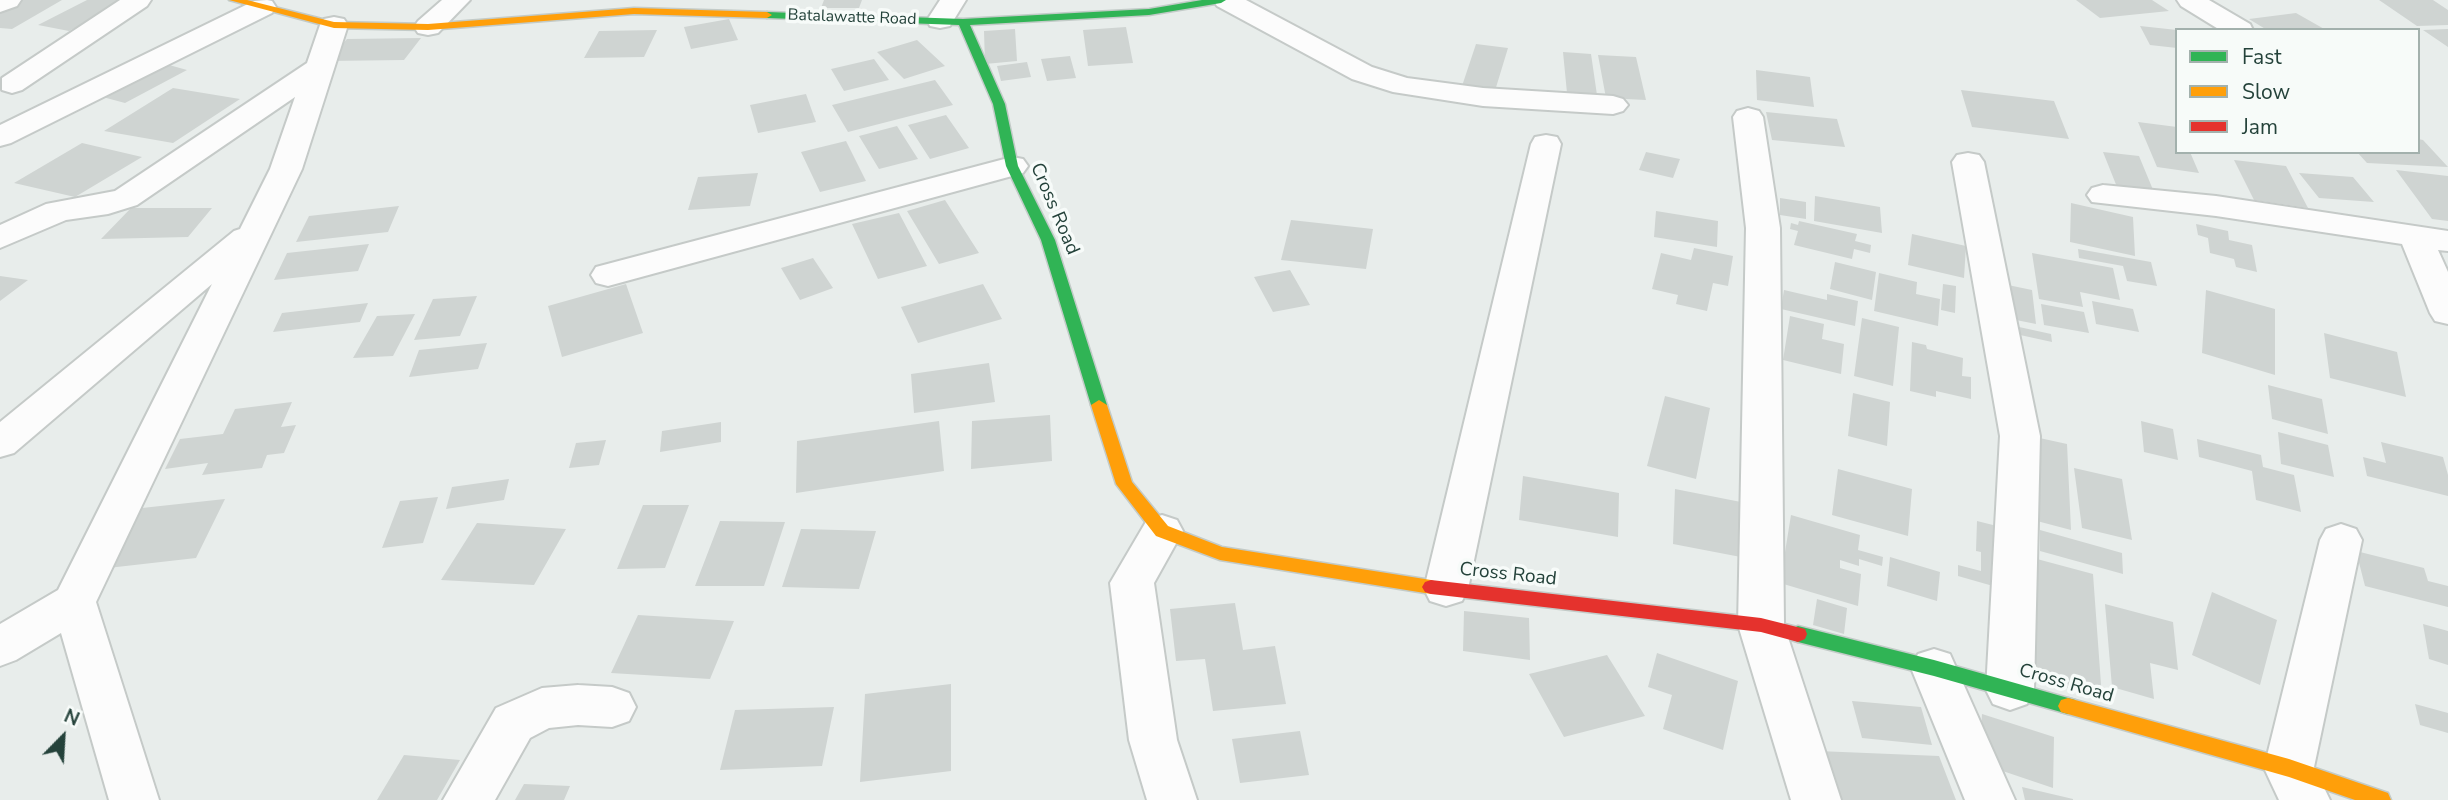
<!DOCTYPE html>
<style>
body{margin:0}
#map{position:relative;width:2448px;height:800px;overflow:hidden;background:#e8edeb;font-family:"Nunito Sans",sans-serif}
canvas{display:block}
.legend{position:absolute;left:2175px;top:28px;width:245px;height:126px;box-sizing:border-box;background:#f7fbf9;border:2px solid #a3b1ad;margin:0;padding:9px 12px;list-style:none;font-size:21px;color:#24423a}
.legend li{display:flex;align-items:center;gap:14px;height:35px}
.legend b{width:35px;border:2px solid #a3b1ad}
.north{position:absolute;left:28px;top:702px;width:70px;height:70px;-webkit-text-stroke:5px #f7fbf9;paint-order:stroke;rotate:24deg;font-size:19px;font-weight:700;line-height:28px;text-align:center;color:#24423a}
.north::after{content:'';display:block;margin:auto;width:24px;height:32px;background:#24423a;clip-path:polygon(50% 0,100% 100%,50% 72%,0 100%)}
</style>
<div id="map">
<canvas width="2448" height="800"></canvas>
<ul class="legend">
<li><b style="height:9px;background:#30b455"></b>Fast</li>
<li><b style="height:9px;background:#ff9f0a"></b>Slow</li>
<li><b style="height:9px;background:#e5322d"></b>Jam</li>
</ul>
<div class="north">N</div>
</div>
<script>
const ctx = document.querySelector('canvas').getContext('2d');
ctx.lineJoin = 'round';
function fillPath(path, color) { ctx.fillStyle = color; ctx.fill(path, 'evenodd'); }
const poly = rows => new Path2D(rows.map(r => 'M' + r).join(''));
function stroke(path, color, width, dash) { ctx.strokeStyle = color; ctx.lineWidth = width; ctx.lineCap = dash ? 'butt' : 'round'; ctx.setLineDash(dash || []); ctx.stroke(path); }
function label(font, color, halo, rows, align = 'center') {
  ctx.font = font + ' "Nunito Sans",sans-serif'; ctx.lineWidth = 7; ctx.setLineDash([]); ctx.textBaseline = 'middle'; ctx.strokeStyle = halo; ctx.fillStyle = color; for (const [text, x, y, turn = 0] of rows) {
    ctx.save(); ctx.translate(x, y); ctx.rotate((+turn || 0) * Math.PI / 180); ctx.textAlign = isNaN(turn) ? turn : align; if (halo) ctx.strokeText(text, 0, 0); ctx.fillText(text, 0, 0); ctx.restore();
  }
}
fillPath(poly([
 [14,0,62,0,12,29,0,28,0,8],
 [87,0,128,0,69,31,38,25],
 [824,0,862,0,859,8,821,8],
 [2076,0,2152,0,2169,11,2100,18],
 [2379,0,2433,0,2448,10,2448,25,2417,26],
 [2296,13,2326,30,2267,30,2249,19],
 [729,19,738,40,691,49,684,27],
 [2140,26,2177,30,2177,48,2150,45],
 [1126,27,1133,63,1088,66,1083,30],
 [1015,29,1017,61,985,64,984,31],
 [2448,29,2448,47,2423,30],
 [657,30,644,57,584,58,599,31],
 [421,38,404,60,327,61,347,39],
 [917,40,945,66,904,79,877,52],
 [1476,44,1508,48,1494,94,1461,89],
 [1563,52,1591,54,1597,95,1567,93],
 [1598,55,1636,57,1646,100,1606,98],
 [1070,56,1076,78,1047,81,1041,59],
 [874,59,889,80,844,91,831,69],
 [1027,62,1031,77,1001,81,997,66],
 [162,63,187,70,125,103,99,96],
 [1756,70,1810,77,1814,107,1757,100],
 [935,80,953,105,848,132,832,105],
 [173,88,240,99,173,143,104,131],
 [1961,90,2054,101,2069,139,1972,127],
 [806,94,816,122,758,133,750,105],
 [1766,112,1837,119,1845,147,1772,140],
 [946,115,969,148,930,159,908,125],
 [2138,122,2177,127,2177,152,2190,152,2199,173,2157,167],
 [897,126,918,159,879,169,859,136],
 [2418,139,2423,140,2448,167,2367,163,2357,152,2418,152],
 [846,141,866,181,820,192,801,152],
 [82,143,142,157,75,197,14,183],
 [1646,152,1680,159,1673,178,1639,170],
 [2103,152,2139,156,2156,197,2119,192],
 [2234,160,2286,166,2308,208,2254,200],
 [2396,170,2448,176,2448,221,2432,219],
 [758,173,750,206,688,210,698,177],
 [2299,173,2353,177,2374,202,2319,198],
 [1815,196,1880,207,1882,233,1814,221],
 [1780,198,1806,202,1806,219,1780,215],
 [945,200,979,253,939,264,907,211],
 [2071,203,2133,217,2135,256,2070,242],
 [399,206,388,232,296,242,309,216],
 [131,208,212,208,188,237,101,239],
 [1656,211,1718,221,1717,247,1654,237],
 [899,213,927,266,878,279,852,224],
 [1291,220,1373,229,1366,269,1281,260],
 [1799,221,1857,234,1855,241,1871,245,1870,253,1854,249,1852,259,1794,245,1798,231,1790,229,1791,223,1798,225],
 [2196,224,2228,231,2229,240,2252,245,2257,272,2236,267,2234,259,2210,253,2208,238,2198,235],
 [1912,234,1966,246,1964,278,1908,265],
 [369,244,358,271,274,280,287,253],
 [1694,248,1733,256,1728,286,1713,283,1707,311,1676,304,1678,295,1652,289,1661,253,1691,260],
 [2078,249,2151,262,2157,286,2127,281,2123,266,2079,258],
 [2032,253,2113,268,2120,300,2080,292,2083,307,2039,299],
 [813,258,833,288,800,300,781,268],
 [1835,262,1876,272,1872,300,1830,289],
 [1290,270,1310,305,1273,312,1254,277],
 [1879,273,1917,282,1916,294,1940,299,1938,326,1874,311],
 [0,276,28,280,0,301],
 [626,284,643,333,562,357,548,306],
 [983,284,1002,319,918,343,901,307],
 [1943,284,1956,286,1955,313,1941,310],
 [2003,284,2032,290,2036,324,2006,318],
 [1784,290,1827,300,1827,294,1858,301,1855,326,1781,309],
 [2206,290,2275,309,2275,375,2202,353],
 [477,296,460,336,414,340,433,299],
 [2092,301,2133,309,2139,332,2096,324],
 [368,303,360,322,273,332,282,313],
 [2041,304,2084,312,2089,333,2044,325],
 [415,314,393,356,353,358,377,316],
 [1790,316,1824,324,1822,339,1844,344,1841,374,1783,360],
 [1862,318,1899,327,1893,386,1854,376],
 [2010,325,2051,334,2052,342,2011,333],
 [2324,333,2397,352,2406,397,2330,378],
 [1912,342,1926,345,1927,349,1963,358,1962,376,1971,377,1971,399,1936,391,1936,397,1910,391],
 [487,343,478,369,409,377,419,350],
 [989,363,995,402,914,413,911,374],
 [2268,385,2322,399,2328,434,2272,419],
 [1853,393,1890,402,1887,446,1848,436],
 [1665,396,1710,408,1696,479,1647,466],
 [292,402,281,427,296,425,284,453,267,455,262,468,202,475,208,463,165,469,180,439,223,434,235,409],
 [1050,415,1052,461,971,469,972,421],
 [939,421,944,471,796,493,797,441],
 [2141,421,2173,429,2178,460,2144,452],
 [721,422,721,442,660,452,662,431],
 [2278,432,2328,445,2334,477,2281,464],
 [2035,437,2067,444,2071,530,2037,521],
 [2197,439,2261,455,2263,467,2294,475,2301,512,2256,500,2252,471,2199,457],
 [606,440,599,465,569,468,576,443],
 [2381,442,2443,457,2448,475,2448,496,2367,476,2363,457,2386,463],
 [2074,468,2122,479,2132,540,2082,528],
 [1838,469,1912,489,1908,536,1832,515],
 [1523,476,1619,493,1618,537,1519,520],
 [509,479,504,500,446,509,452,487],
 [1675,489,1746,503,1746,558,1673,544],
 [438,497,423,543,382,548,400,501],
 [225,499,196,558,108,568,142,508],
 [643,505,689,505,665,568,617,569],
 [1791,515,1860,535,1858,550,1883,557,1882,566,1859,559,1859,566,1840,560,1840,568,1861,574,1858,606,1780,583],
 [720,521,785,522,764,586,695,586],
 [1977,521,2001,527,2000,588,1958,576,1958,565,1981,571,1981,552,1976,551],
 [477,523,566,529,534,585,441,580],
 [801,529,876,531,859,589,782,587],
 [2040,530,2122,553,2123,574,2040,551],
 [2356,551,2424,568,2428,581,2448,586,2448,607,2365,586],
 [2022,555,2093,574,2102,698,2024,676],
 [1890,557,1940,572,1937,601,1887,586],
 [2212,592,2277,620,2260,685,2192,655],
 [1817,599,1847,608,1844,634,1813,625],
 [1235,603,1243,650,1275,646,1286,704,1213,711,1205,659,1176,661,1170,609],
 [2105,604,2173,622,2178,670,2150,663,2154,699,2112,687],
 [1464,611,1529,618,1530,660,1463,651],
 [638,615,734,621,710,679,611,673],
 [2423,624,2448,631,2448,665,2429,659],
 [1657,653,1738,681,1723,750,1663,729,1672,695,1648,687],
 [1607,655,1645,716,1564,737,1529,674],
 [951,684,951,771,860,782,865,694],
 [1852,701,1921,707,1932,745,1862,738],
 [2415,704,2448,713,2448,733,2420,725],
 [834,707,822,766,720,770,735,710],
 [1982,714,2054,737,2053,788,1979,763],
 [1300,731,1309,775,1240,783,1232,739],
 [1818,751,1939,756,1956,800,1833,800],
 [404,755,460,760,437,800,377,800],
 [524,784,570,786,564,800,515,800],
 [2022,787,2073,799,2073,800,2025,800]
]), '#cfd4d2');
const street = poly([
 [0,0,21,0,17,6,0,12,0,0],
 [120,0,151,0,147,6,22,90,12,93,2,90,2,78,120,0],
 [267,0,272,1,276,7,272,13,11,143,0,146,0,125,254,1,267,0],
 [442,0,470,0,438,33,428,35,418,33,414,27,418,21,442,0],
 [940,0,966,0,950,26,940,28,930,26,927,20,940,0],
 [1213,0,1246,0,1372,67,1407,78,1483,88,1613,96,1623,99,1628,105,1623,111,1613,114,1483,106,1393,92,1352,79,1217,6,1213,0],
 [2177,0,2209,0,2250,24,2253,30,2220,30,2181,6,2177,0],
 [334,17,344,19,348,25,302,169,96,602,159,800,109,800,61,633,16,660,0,666,0,624,58,590,212,284,14,453,0,457,0,422,234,231,240,229,270,169,295,97,137,205,108,214,66,220,0,248,0,225,46,204,115,191,307,63,320,25,324,19,334,17],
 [1748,108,1759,111,1763,117,1780,228,1784,625,1841,800,1791,800,1738,625,1746,228,1733,117,1737,111,1748,108],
 [1546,135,1557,137,1561,144,1468,589,1462,601,1446,606,1430,601,1424,589,1531,144,1535,137,1546,135],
 [1968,153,1979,155,1984,162,2040,436,2034,690,2027,704,2010,710,1993,704,1986,690,2000,436,1952,162,1957,155,1968,153],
 [1012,157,1023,159,1028,166,1023,173,608,286,596,283,591,275,596,267,1012,157],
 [2103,185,2216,196,2448,231,2448,251,2438,250,2448,272,2448,324,2435,321,2430,313,2402,244,2216,216,2092,202,2087,195,2092,188,2103,185],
 [1162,515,1177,520,1183,531,1154,583,1177,740,1197,800,1147,800,1129,740,1110,583,1147,520,1162,515],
 [2341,524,2356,529,2362,540,2314,767,2330,800,2279,800,2264,768,2320,540,2326,529,2341,524],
 [1934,649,1950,654,2015,800,1965,800,1911,668,1918,654,1934,649],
 [578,685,612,687,629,693,636,707,629,721,612,727,578,725,549,728,530,738,495,800,443,800,496,708,542,688,578,685]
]);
const fast = poly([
 [1202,0,1226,0,1221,3,1149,15,970,25,1005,104,1018,166,1055,240,1107,405,1099,410,1091,405,1041,240,1006,166,993,104,959,25,767,18,762,15,767,12,963,19,1149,9,1202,0],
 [1798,626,1934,660,2068,698,2075,700,2078,706,2075,712,2068,714,1934,676,1798,642,1791,639,1789,634,1791,629,1798,626]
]);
const slow = poly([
 [229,0,247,0,334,22,428,24,634,8,767,12,772,15,767,18,634,14,428,30,334,28,229,0],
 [1099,400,1107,405,1132,482,1168,526,1222,547,1431,580,1437,582,1440,587,1437,592,1431,594,1220,560,1156,536,1116,484,1091,405,1099,400],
 [2068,698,2289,759,2388,793,2391,800,2355,800,2289,777,2068,714,2061,712,2058,706,2061,700,2068,698]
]);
const jam = poly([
 [1431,580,1761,618,1805,629,1807,634,1805,639,1798,642,1761,632,1431,594,1425,592,1422,587,1425,582,1431,580]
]);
stroke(street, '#c5cac8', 4);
stroke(fast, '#c3cbc8', 3);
stroke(slow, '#c3cbc8', 3);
stroke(jam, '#c3cbc8', 3);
fillPath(street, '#fcfcfc');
fillPath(fast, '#30b455');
fillPath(slow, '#ff9f0a');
fillPath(jam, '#e5322d');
label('16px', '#24423a', '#f7fbf9', [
 ["Batalawatte Road",852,18,2]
]);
label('19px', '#24423a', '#f7fbf9', [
 ["Cross Road",1054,209,67],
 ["Cross Road",1508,575,6],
 ["Cross Road",2066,684,16]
]);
</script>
